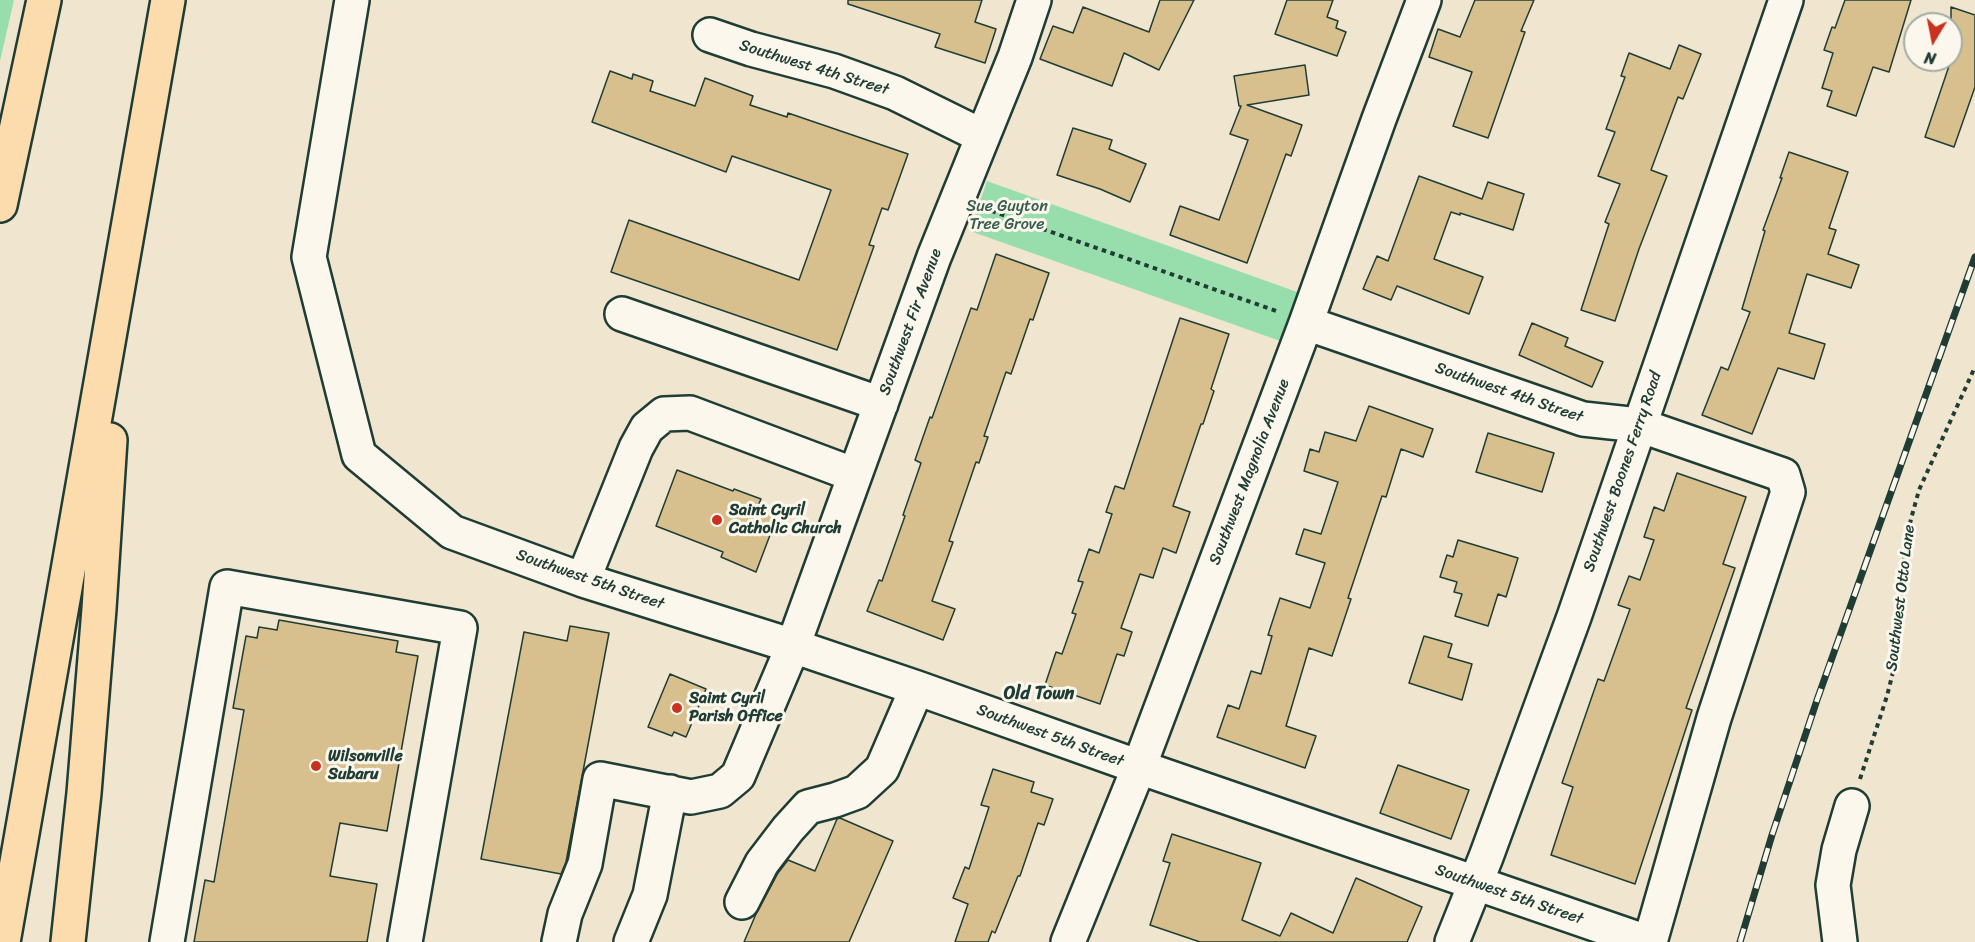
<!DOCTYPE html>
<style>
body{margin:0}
#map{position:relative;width:1975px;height:942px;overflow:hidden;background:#f0e6d0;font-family:Sriracha,sans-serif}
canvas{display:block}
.north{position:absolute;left:1903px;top:12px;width:60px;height:60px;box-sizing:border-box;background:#fbf7ec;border:2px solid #a3ada2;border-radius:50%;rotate:190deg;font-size:16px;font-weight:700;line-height:24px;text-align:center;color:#1f3d34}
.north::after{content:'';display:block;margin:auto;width:21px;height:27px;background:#c8321e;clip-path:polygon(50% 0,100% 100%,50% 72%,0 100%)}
</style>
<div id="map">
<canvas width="1975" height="942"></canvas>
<div class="north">N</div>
</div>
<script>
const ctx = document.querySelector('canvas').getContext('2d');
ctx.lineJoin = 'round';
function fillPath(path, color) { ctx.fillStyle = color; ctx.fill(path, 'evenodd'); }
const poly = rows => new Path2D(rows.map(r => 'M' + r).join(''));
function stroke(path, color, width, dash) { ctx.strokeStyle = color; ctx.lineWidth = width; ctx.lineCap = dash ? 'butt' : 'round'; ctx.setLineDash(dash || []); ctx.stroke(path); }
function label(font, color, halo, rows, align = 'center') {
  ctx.font = font + ' Sriracha,sans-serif'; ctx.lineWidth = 6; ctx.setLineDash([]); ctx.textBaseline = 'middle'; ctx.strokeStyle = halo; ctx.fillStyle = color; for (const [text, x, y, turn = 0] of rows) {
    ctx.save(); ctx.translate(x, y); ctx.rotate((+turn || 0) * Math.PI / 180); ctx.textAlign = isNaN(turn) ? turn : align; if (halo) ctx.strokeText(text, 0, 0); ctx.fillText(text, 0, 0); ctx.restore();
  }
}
fillPath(poly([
 [0,0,14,0,0,61],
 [987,181,1300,293,1283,342,970,231]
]), '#97deac');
const building = poly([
 [848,0,982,0,975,22,996,29,985,63,935,47,940,34,848,4,848,0],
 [1160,0,1194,0,1159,70,1124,53,1112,86,1040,59,1053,26,1073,33,1083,7,1149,32,1160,0],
 [1287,0,1333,0,1327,17,1338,21,1336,28,1346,32,1337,56,1275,34,1287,0],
 [1475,0,1534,0,1521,31,1525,32,1488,138,1453,126,1472,72,1429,57,1438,29,1460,37,1475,0],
 [1845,0,1911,0,1889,72,1873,67,1856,116,1827,106,1832,91,1822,88,1833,53,1824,50,1832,27,1835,28,1845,0],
 [1951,7,1975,15,1975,87,1954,147,1925,137,1951,60,1951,7],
 [1679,45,1701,54,1683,99,1678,97,1651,170,1667,176,1639,249,1615,321,1581,310,1609,224,1605,222,1620,184,1598,176,1615,132,1606,129,1625,77,1621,76,1629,53,1670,69,1679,45],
 [1305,65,1309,95,1247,105,1302,125,1291,156,1286,154,1247,263,1170,235,1180,206,1219,220,1248,140,1230,134,1241,106,1239,106,1234,76,1305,65],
 [610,71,632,79,633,74,653,81,650,91,695,106,705,78,753,96,750,105,787,117,788,113,908,154,888,210,882,208,869,245,874,246,837,350,611,272,629,220,799,280,831,190,732,156,726,172,592,122,610,71],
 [1073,128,1112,140,1109,149,1146,164,1130,202,1100,189,1057,175,1073,128],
 [1789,152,1848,172,1829,228,1836,230,1828,254,1859,265,1851,288,1807,274,1789,333,1825,344,1814,379,1778,368,1752,434,1702,415,1721,367,1728,370,1750,312,1742,309,1765,231,1763,230,1782,178,1780,178,1789,152],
 [1419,176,1482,199,1488,182,1524,194,1513,230,1460,213,1460,215,1451,212,1434,259,1483,277,1469,314,1397,286,1391,300,1363,289,1377,256,1388,261,1419,176],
 [996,254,1049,273,1033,320,1030,319,1011,374,1006,372,984,436,988,437,979,463,976,462,949,541,953,542,932,601,955,609,943,640,867,611,879,580,882,581,905,516,903,515,921,463,915,460,930,417,932,418,971,308,977,310,996,254],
 [1180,318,1229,334,1211,389,1214,391,1203,424,1201,424,1173,506,1190,512,1176,553,1163,548,1153,578,1140,574,1121,628,1132,632,1124,656,1117,654,1100,704,1045,685,1056,652,1062,654,1076,614,1072,613,1083,582,1078,581,1089,549,1099,553,1112,514,1106,512,1115,486,1124,489,1180,318],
 [1532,323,1568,338,1565,346,1603,362,1592,387,1519,355,1532,323],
 [1369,406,1433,429,1423,457,1401,449,1386,497,1382,496,1348,598,1351,599,1332,656,1309,648,1286,726,1316,736,1305,768,1217,737,1228,705,1239,709,1251,671,1261,674,1272,636,1268,635,1280,598,1310,608,1325,563,1296,554,1304,529,1321,534,1338,482,1304,471,1310,449,1319,452,1325,432,1356,441,1369,406],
 [1488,433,1554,453,1542,492,1476,472,1488,433],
 [677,470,733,491,734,489,761,499,758,506,778,514,756,572,721,557,723,552,656,526,677,470],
 [1677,473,1746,497,1723,564,1735,568,1686,708,1692,710,1635,884,1551,855,1573,787,1562,783,1598,679,1604,681,1630,609,1618,605,1629,576,1640,580,1654,540,1644,537,1654,507,1664,511,1677,473],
 [1458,540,1518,558,1506,597,1498,594,1488,626,1455,616,1462,594,1454,592,1457,582,1440,577,1447,555,1453,557,1458,540],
 [279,620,398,641,396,652,418,656,387,831,340,823,330,876,377,884,367,942,194,942,205,880,214,882,244,710,233,708,246,636,257,638,259,627,277,630,279,620],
 [570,626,609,633,566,862,561,874,481,859,524,632,567,641,570,626],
 [1424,636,1452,644,1448,657,1472,664,1462,700,1409,683,1424,636],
 [670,674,706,689,686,737,674,732,672,736,648,727,670,674],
 [1398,765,1469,790,1451,839,1380,813,1398,765],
 [993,769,1034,782,1031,792,1053,799,1044,825,1038,823,1020,876,1018,876,995,933,992,931,988,942,955,942,968,904,953,898,965,867,969,869,989,807,981,805,993,769],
 [840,818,893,841,849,942,744,942,756,914,778,873,788,860,815,871,837,819,840,818],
 [1172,834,1261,863,1242,920,1280,936,1291,913,1333,933,1356,878,1422,907,1407,942,1200,942,1150,925,1170,863,1163,861,1172,834]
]);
fillPath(building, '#d7bf8e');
stroke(building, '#1f3d34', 1.5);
const minor = poly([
 [352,0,309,257,359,455,452,532,583,580,793,646,917,688,1139,767,1647,942],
 [710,35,751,49,834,71,895,93,982,136],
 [622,314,881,404],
 [1306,323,1583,419,1639,425,1783,475,1788,492,1714,718,1650,942],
 [583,580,636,448,647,428,664,414,690,413,855,475],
 [742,902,762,863,788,829,808,807,835,800,857,792,882,769,917,688],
 [167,942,227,587,460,628,405,942],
 [559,942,565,914,585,864,600,779,691,797,720,791,738,776,793,646,934,257,1015,57,1034,0],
 [631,942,650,895,670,792],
 [1068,942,1139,767,1306,323,1379,119,1424,0],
 [1452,942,1486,857,1574,617,1786,0],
 [1840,942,1833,885,1839,850,1852,806]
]);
const highway = poly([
 [0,205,44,0],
 [3,942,168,0],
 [68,942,84,793,99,609,110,440]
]);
stroke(minor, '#1f3d34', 38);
stroke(highway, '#1f3d34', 38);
stroke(poly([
 [983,208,1279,312],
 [1860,779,1887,696,1894,668,1905,549,1911,519,1919,490,1975,367]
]), '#1f3d34', 4, [4.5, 4.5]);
stroke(minor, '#fbf7ec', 33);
stroke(highway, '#fcdcac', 33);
const rail = poly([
 [1740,942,1772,835,1817,700,1975,257]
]);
stroke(rail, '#1f3d34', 7);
stroke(rail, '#fbf7ec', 4.5, [14]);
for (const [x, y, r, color] of [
 [717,520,6,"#c8321e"],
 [677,708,6,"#c8321e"],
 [316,766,6,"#c8321e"]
]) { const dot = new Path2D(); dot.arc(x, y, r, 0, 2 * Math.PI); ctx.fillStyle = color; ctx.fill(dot); stroke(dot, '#fbf7ec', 2); }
label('16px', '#1f3d34', '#fbf7ec', [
 ["Southwest 4th Street",814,68,17],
 ["Southwest Fir Avenue",911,322,-70],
 ["Southwest 4th Street",1509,393,19],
 ["Southwest Magnolia Avenue",1250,472,-69],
 ["Southwest Boones Ferry Road",1623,472,-71],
 ["Southwest 5th Street",590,580,19],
 ["Southwest Otto Lane",1901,598,-83],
 ["Southwest 5th Street",1050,736,20],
 ["Southwest 5th Street",1509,895,19]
]);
label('16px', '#375d4c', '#fbf7ec', [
 ["Sue Guyton",1007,207],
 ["Tree Grove",1007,225]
]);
label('bold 16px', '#1f3d34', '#fbf7ec', [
 ["Saint Cyril",729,511],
 ["Catholic Church",729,529],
 ["Saint Cyril",689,699],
 ["Parish Office",689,717],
 ["Wilsonville",328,757],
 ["Subaru",328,775]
], 'left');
label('bold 18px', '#1f3d34', '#fbf7ec', [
 ["Old Town",1039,694]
]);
</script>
